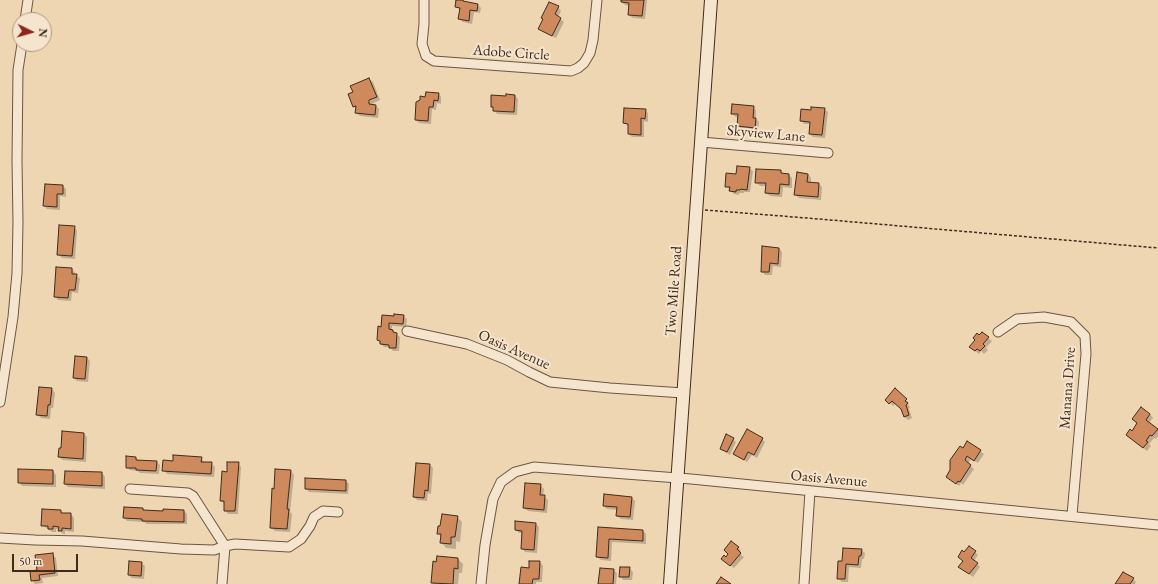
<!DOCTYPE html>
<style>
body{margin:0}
#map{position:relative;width:1158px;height:584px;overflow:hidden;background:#efd6b3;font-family:"EB Garamond",serif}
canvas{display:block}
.north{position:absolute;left:12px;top:12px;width:40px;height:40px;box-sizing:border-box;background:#f5e4ce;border:1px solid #ad9a86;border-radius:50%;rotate:95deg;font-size:11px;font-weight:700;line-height:16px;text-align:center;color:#402c1b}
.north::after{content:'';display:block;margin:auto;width:14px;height:18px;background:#8f2418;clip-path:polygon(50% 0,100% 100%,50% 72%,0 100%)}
.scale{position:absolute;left:12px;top:554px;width:66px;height:18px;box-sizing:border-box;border:2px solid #402c1b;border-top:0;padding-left:5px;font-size:12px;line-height:14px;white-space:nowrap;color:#402c1b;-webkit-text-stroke:3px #f5e4ce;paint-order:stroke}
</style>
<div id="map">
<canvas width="1158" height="584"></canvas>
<div class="north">N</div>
<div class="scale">50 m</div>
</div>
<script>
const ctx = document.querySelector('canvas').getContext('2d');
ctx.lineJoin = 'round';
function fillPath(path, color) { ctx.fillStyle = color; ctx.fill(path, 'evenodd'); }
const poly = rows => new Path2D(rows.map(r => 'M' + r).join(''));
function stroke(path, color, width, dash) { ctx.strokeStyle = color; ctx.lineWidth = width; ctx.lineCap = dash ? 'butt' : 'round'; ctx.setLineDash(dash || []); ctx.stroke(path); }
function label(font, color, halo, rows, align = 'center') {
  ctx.font = font + ' "EB Garamond",serif'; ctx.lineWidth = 4; ctx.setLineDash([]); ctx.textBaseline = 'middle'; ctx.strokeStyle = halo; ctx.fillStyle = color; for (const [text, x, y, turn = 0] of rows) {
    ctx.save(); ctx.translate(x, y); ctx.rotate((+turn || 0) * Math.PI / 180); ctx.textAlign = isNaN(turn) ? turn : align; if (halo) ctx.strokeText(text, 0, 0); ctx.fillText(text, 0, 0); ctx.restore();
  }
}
fillPath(poly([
 [457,0,463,0,466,3,478,5,481,8,480,13,474,12,472,24,463,22,459,19,461,10,456,7],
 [622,0,647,0,645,19,633,18,629,15,630,6,625,5,622,2],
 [558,7,561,11,558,17,564,22,556,38,543,32,540,29],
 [369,79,373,82,380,100,372,104,372,105,376,106,379,109,378,118,360,116,356,113,357,109,354,106],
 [438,93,441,97,441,104,437,103,436,110,432,109,431,124,419,123,416,120,421,100],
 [515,96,518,99,517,115,497,114,494,110,492,107,507,97],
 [753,107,756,110,756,119,759,122,758,131,741,129,738,126,738,117,736,117,732,114],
 [824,109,828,112,825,138,813,137,810,134,810,124,804,124,801,120,812,111],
 [645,110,648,113,648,122,644,121,644,137,632,137,629,134,629,126,624,123],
 [749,168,753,171,750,192,744,192,744,193,739,193,739,195,734,194,726,186,737,175],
 [780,171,784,174,789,175,792,178,792,188,783,187,782,197,770,196,766,193,767,186,760,186,756,182],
 [808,174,811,178,811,183,819,184,822,187,821,200,799,198,796,195],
 [63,186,66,189,66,197,60,196,60,210,47,209,44,205],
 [74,227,77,231,75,259,62,258,58,254],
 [779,248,782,252,781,267,773,266,772,275,765,275,762,271],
 [72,269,75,273,75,275,80,278,78,293,72,292,71,301,58,300,55,296],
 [403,316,407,319,406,327,392,326,392,331,400,337,399,351,393,351,390,347,384,347,378,340,382,328,395,317],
 [982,333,992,341,986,348,988,350,984,354,981,351,979,354,974,350,976,340],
 [87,358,90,361,88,382,77,381,74,378],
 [52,389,55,393,53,408,51,408,50,419,41,418,37,414],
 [895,390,909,403,908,405,910,407,909,409,912,418,908,420,904,416,902,409,896,403,893,406,886,399],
 [1150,414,1153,418,1149,423,1158,430,1158,436,1156,439,1154,438,1149,444,1151,446,1147,451,1130,438,1132,432,1138,424],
 [63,432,84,434,87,437,86,462,63,460,59,457,62,449],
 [733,439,736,442,730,455,721,449],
 [762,439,765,442,757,458,752,455,747,462,734,454],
 [968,442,984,454,978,463,971,459,968,464,974,469,963,485,961,483,959,486,947,477],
 [127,457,136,458,139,461,156,461,160,465,159,474,140,473,138,471,130,470,127,467],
 [201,458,205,463,211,463,215,467,214,477,167,474,164,470,174,462],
 [238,463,241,467,238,514,228,514,225,510,225,504,221,501,228,473],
 [430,465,433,468,431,494,428,493,427,501,417,500,414,497],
 [53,471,56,475,56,487,22,486,19,482],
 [291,471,294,475,290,512,292,514,290,532,275,531,271,528,275,490],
 [102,473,105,477,105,489,68,487,65,484],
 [346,481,349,484,348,494,309,492,306,488],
 [540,485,544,489,543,496,548,500,547,513,528,511,524,508],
 [632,498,635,501,633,520,621,519,617,516,618,510,607,509,604,506],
 [142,509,145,511,184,511,187,514,187,524,147,524,144,522,127,521,124,517],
 [61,511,63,514,71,514,74,518,74,532,65,531,65,534,63,534,59,529,56,529,56,532,52,532,42,525],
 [457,517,462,522,460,542,456,541,456,549,446,548,441,542,441,537,438,533],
 [536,524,539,527,537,553,525,552,522,548,523,533,519,533,516,530],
 [599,528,643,531,646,534,646,544,612,542,611,561,601,560,597,557],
 [738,547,741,551,739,553,744,557,734,568,726,562,726,558],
 [861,550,865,553,864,559,862,559,861,568,849,567,848,582,842,582,838,578,843,562],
 [975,552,978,555,974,561,980,567,973,577,963,570,965,553],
 [52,554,56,558,58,576,42,578,43,583,35,584,32,580],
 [458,559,463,564,462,573,459,573,458,584,434,584,432,583],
 [130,562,141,563,145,566,144,579,132,578,129,575],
 [540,562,543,566,542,582,536,582,536,584,520,584,530,569],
 [629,568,633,572,632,580,623,580,620,576],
 [613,570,617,573,616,584,599,584],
 [1133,579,1136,582,1135,584,1116,584]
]), '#0003');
const building = poly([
 [456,0,463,0,463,1,478,4,477,11,470,10,469,21,458,19,460,8,455,7,456,0],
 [621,0,644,0,642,16,628,15,629,3,621,2,621,0],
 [549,2,559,6,555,14,561,18,552,36,538,29,543,19,541,18,549,2],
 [369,78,377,97,369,100,369,104,376,105,375,115,355,113,356,106,353,107,348,94,353,92,350,86,369,78],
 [426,92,439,93,438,101,434,100,433,107,429,107,428,121,415,120,416,102,420,100,420,96,425,97,426,92],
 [506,94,515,95,514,112,493,111,493,107,491,107,491,95,506,96,506,94],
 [732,104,754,106,753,118,756,118,755,128,737,126,738,114,731,114,732,104],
 [811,107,825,108,822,135,809,134,810,122,800,121,801,109,811,110,811,107],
 [624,108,646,109,645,119,641,118,641,135,628,134,628,124,623,123,624,108],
 [737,166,750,167,747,190,741,189,740,190,736,190,736,192,729,191,730,187,725,187,726,173,736,174,737,166],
 [756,169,781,170,781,173,789,174,789,185,780,184,779,194,765,193,766,183,755,183,756,169],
 [797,172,808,174,807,182,819,183,818,197,794,195,797,172],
 [45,184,63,185,63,194,57,194,57,207,43,206,45,184],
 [59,225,75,226,72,256,57,255,59,225],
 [762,246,779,248,778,264,770,263,769,272,761,272,762,246],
 [56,267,72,268,72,274,77,274,75,290,69,290,68,298,54,297,56,267],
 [394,314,404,315,403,324,389,323,389,329,393,330,393,332,397,333,396,348,389,348,389,345,380,344,380,341,377,340,378,326,381,327,382,315,394,316,394,314],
 [982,332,989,337,983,344,985,346,980,351,977,349,975,351,969,347,975,340,973,338,977,333,979,335,982,332],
 [75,356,87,357,85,379,73,378,75,356],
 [39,387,52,388,50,405,48,405,47,416,36,415,39,387],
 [895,388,907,399,905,401,908,403,906,405,909,415,904,417,901,409,892,401,889,404,885,400,895,388],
 [1141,407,1150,414,1146,420,1158,429,1152,436,1150,435,1146,441,1148,442,1143,448,1126,435,1130,429,1132,431,1137,423,1132,419,1141,407],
 [747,429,763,438,754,455,748,452,744,460,733,454,747,429],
 [62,431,84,433,83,459,58,457,59,448,61,448,62,431],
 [726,434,734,438,727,452,720,449,726,434],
 [967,441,981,450,974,461,967,456,965,460,971,465,960,482,958,481,956,484,946,477,950,470,950,460,960,446,963,448,967,441],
 [173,455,202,457,201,462,212,462,211,474,162,471,163,460,173,461,173,455],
 [126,456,136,457,136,460,157,461,156,471,136,470,136,468,126,468,126,456],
 [227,462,239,462,235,511,224,511,224,501,220,501,222,471,227,472,227,462],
 [416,463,430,464,428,491,425,490,424,498,413,497,416,463],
 [18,469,53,470,53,484,18,483,18,469],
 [275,469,291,470,287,509,289,509,287,529,270,528,272,488,274,489,275,469],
 [65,471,102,472,102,486,64,484,65,471],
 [305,478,346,480,346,491,305,489,305,478],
 [525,483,541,484,540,495,545,495,544,510,523,508,525,483],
 [604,494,632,497,630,517,616,516,617,507,603,506,604,494],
 [124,507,143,508,143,510,163,511,163,509,184,510,184,522,142,521,142,519,123,518,124,507],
 [42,509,61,510,61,513,71,513,71,529,62,528,62,531,58,531,59,527,53,526,53,529,48,529,48,526,41,526,42,509],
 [442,514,458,516,455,537,451,537,451,544,440,543,441,534,437,534,438,526,440,526,442,514],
 [515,521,536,523,534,550,521,549,522,531,515,530,515,521],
 [598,527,643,530,643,541,609,539,608,558,596,557,598,527],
 [731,541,739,547,737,549,741,553,730,566,721,559,724,555,726,557,728,554,724,550,731,541],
 [969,546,976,551,971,558,978,563,969,574,958,567,963,561,958,557,962,550,964,552,969,546],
 [843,548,862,549,861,556,859,556,858,565,846,564,845,579,837,579,838,561,842,561,843,548],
 [53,553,55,573,39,575,40,580,31,581,30,571,37,570,35,555,53,553],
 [437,556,458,558,458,569,454,568,453,584,431,583,433,561,436,562,437,556],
 [129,561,142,562,141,576,128,575,129,561],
 [529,561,540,561,539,579,533,579,532,584,519,584,521,567,529,568,529,561],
 [620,567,630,567,629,577,619,577,620,567],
 [600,568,614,569,613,584,598,584,600,568],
 [1123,572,1134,578,1130,584,1115,584,1123,572],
 [721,577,731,584,716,584,721,577]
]);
fillPath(building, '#ce895d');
stroke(building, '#402c1b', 1);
const minor = poly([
 [424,0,424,24,422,44,426,56,434,61,571,71,578,68,584,63,590,53,593,40,597,0],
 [25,20,28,0],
 [701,142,828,153],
 [407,331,467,344,507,360,529,372,550,382,610,388,683,393],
 [998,332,1017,319,1044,317,1071,322,1085,336,1086,354,1072,515],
 [0,402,13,317,17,273,18,222,17,161,18,70,22,44],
 [130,489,188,493,193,496,225,546,222,584],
 [0,538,35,540,82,541,181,549,214,550,225,546,235,544,289,547,301,539,310,526,314,517,323,511,338,512],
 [481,584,485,545,493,499,501,482,515,472,534,467,691,479,1158,525],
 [804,584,810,491]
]);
const secondary = poly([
 [670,584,711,0]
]);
stroke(minor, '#6c5641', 11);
stroke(secondary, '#402c1b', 14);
stroke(poly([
 [705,210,807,218,1158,248]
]), '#402c1b', 1.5, [3, 2]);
stroke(minor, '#f5e4ce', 9);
stroke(secondary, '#f5e4ce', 12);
label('15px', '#402c1b', '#f5e4ce', [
 ["Adobe Circle",511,53,4],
 ["Skyview Lane",766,134,5],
 ["Two Mile Road",674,291,-86],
 ["Oasis Avenue",514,350,24],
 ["Manana Drive",1068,388,-86],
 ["Oasis Avenue",829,479,5]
]);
</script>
